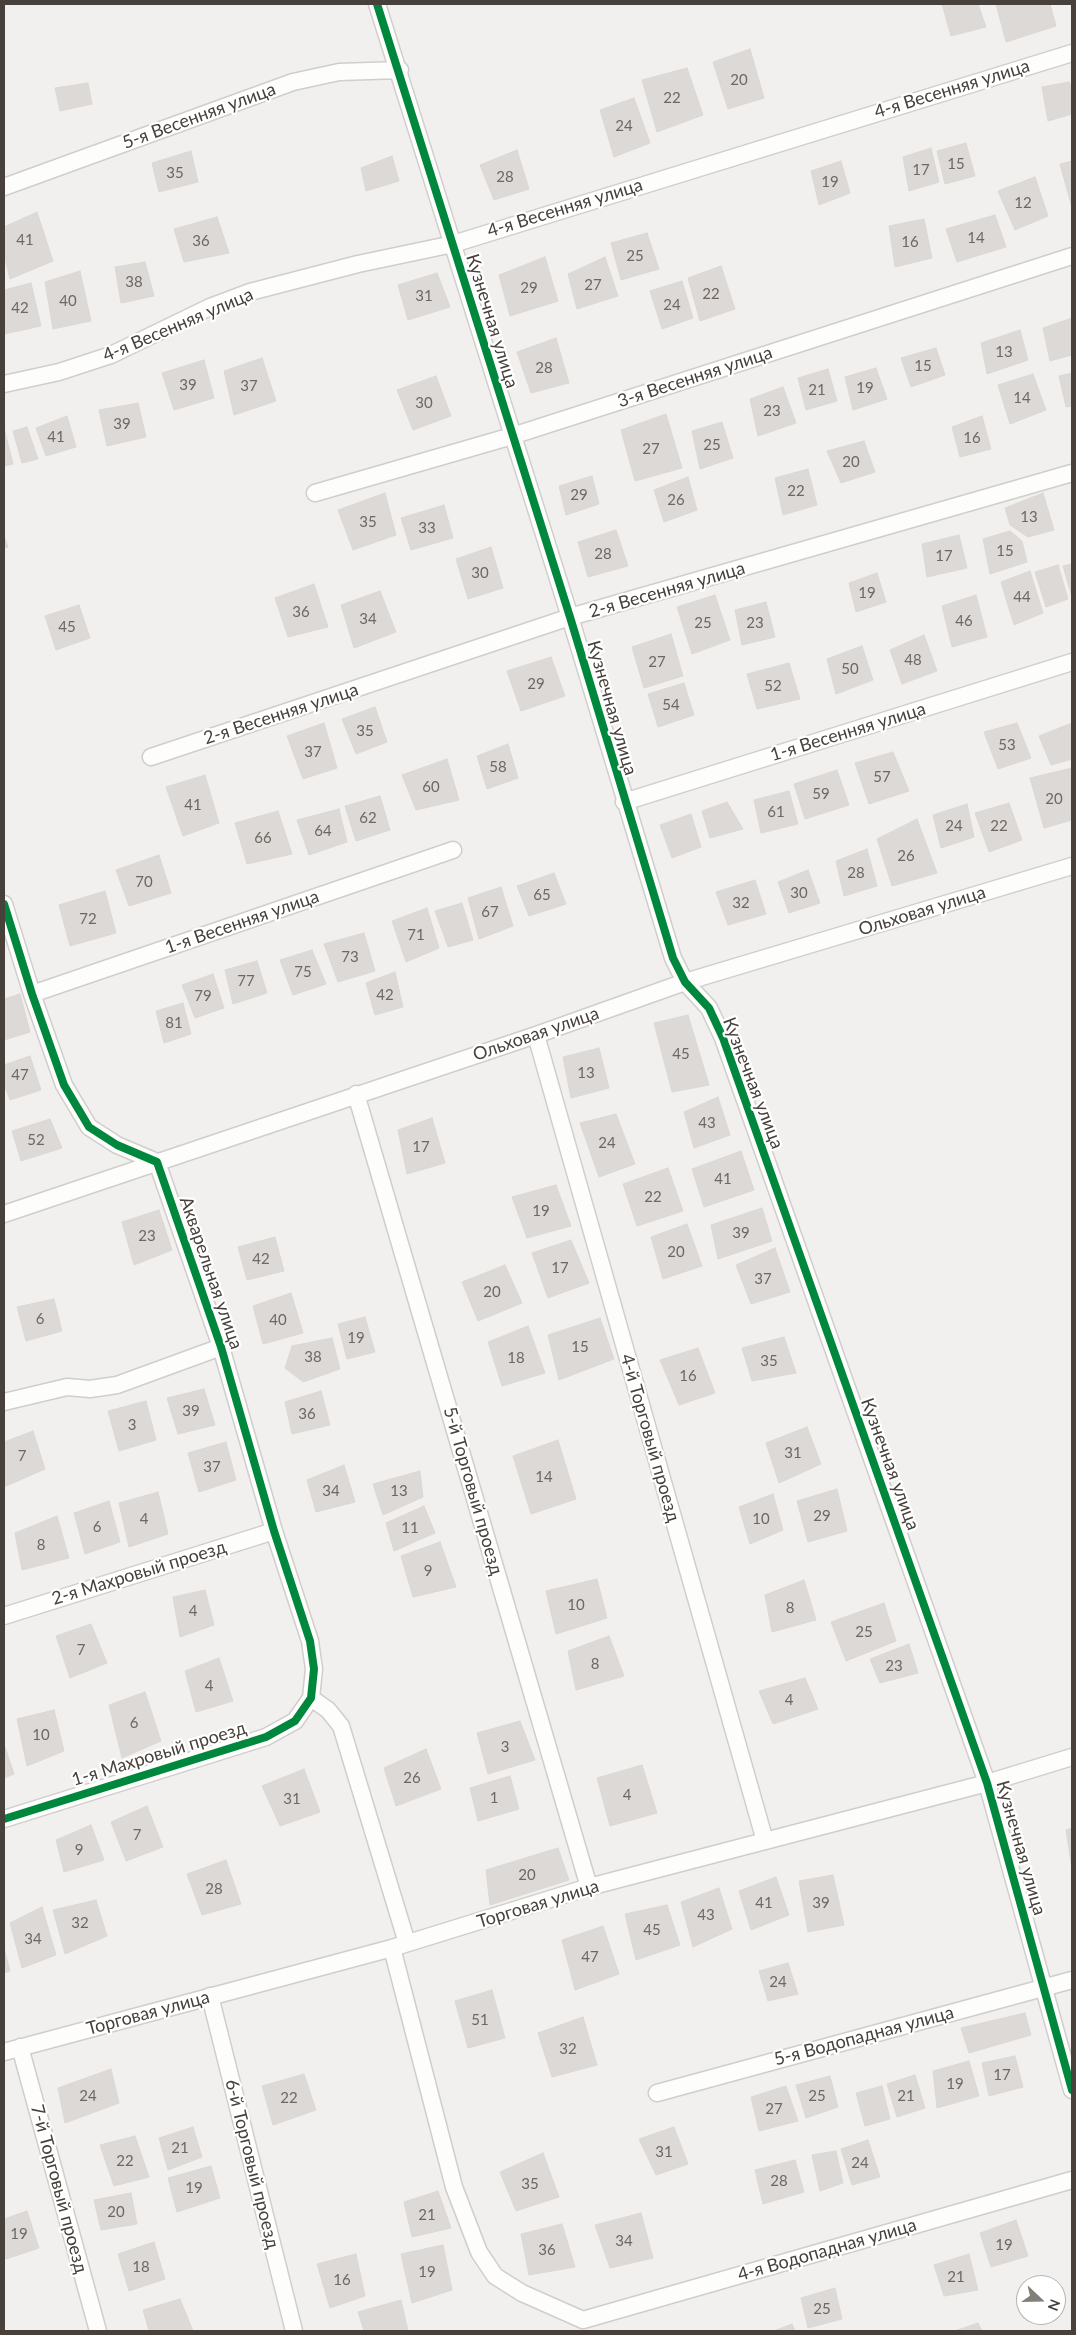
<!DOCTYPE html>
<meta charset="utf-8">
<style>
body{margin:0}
#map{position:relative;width:1076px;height:2335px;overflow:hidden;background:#f2f0ee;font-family:Lato,sans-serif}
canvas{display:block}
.frame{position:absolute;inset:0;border:5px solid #48403a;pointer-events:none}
.north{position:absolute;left:1016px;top:2275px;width:50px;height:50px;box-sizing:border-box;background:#fff;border:1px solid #b6b3b0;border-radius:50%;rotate:111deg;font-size:14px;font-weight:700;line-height:20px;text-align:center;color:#48403a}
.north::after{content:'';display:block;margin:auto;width:18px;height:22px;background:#847e79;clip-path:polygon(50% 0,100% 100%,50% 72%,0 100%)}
</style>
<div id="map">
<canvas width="1076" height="2335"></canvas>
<div class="frame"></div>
<div class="north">N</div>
</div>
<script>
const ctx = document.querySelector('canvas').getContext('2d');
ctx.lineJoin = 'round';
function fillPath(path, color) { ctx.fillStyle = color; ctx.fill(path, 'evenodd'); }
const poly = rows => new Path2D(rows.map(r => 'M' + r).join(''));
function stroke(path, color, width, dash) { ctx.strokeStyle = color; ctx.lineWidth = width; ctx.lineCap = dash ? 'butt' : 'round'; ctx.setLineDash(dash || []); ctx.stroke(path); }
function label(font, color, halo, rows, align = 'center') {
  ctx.font = font + ' Lato,sans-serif'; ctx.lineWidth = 4.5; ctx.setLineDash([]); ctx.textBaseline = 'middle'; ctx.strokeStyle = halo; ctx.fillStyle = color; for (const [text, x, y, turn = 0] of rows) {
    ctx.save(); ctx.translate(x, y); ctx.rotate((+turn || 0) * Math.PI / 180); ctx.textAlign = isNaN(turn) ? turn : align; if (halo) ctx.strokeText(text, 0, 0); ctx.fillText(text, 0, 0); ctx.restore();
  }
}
const building = poly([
 [942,4,978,4,986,27,951,36,942,4],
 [996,4,1050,4,1056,26,1006,42,996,4],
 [750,49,764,98,728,109,713,62,750,49],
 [687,68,703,115,657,132,642,80,687,68],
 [1069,82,1072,89,1072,114,1048,121,1042,87,1069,82],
 [88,83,92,104,60,111,55,88,88,83],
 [634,98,650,143,614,157,600,110,634,98],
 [966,143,975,176,945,184,937,151,966,143],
 [931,148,939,182,909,191,903,157,931,148],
 [517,150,529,189,494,200,480,165,517,150],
 [191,151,198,182,159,192,152,163,191,151],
 [392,156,399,181,366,191,361,168,392,156],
 [841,161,850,193,819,205,811,171,841,161],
 [1072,161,1072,204,1071,204,1060,164,1072,161],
 [1035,177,1048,216,1015,230,998,191,1035,177],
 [37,212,53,261,10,279,4,254,4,227,37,212],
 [995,215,1006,247,957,262,946,229,995,215],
 [217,217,229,253,184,262,174,229,217,217],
 [924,219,932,258,895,267,889,226,924,219],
 [647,233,659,269,621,280,611,243,647,233],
 [545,257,558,301,510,316,499,275,545,257],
 [605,257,618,296,577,309,568,274,605,257],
 [145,262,154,296,121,303,115,267,145,262],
 [721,266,735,309,700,321,688,278,721,266],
 [80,271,91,321,53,329,45,282,80,271],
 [437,273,450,307,408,320,398,285,437,273],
 [682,281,693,318,662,329,650,291,682,281],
 [31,283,41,326,4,334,4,290,31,283],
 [1072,318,1072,355,1050,361,1043,328,1072,318],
 [1020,330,1028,360,987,374,981,343,1020,330],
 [556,338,569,383,531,393,517,352,556,338],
 [936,348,945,375,911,387,901,358,936,348],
 [262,358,276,401,234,415,224,371,262,358],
 [204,360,214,398,174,410,162,373,204,360],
 [876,368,887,399,853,410,845,377,876,368],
 [828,369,837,401,806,410,798,378,828,369],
 [1072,373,1072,406,1066,407,1059,376,1072,373],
 [1033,374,1046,410,1010,424,998,385,1033,374],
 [436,376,451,416,413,430,397,390,436,376],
 [783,387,796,423,758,436,750,399,783,387],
 [138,403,146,437,107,446,99,410,138,403],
 [666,414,682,468,635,481,621,430,666,414],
 [67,416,76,447,46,456,36,428,67,416],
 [982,416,991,449,960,457,952,427,982,416],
 [722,422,733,458,700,469,692,431,722,422],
 [27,427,38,459,22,463,13,431,27,427],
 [4,428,13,464,4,466,4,428],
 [864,441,875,472,841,483,827,451,864,441],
 [808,469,817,505,783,515,775,478,808,469],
 [592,476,599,504,566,515,559,486,592,476],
 [688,477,697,510,664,522,654,490,688,477],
 [385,493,396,535,353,550,338,510,385,493],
 [1043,493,1054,530,1028,537,1010,525,1005,508,1043,493],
 [444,505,453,538,411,550,401,518,444,505],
 [616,530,628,566,588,577,578,542,616,530],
 [1010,531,1022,541,1027,562,990,574,983,539,1010,531],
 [959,535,967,568,927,577,922,544,959,535],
 [4,536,8,547,4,548,4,536],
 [491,547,503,588,468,599,456,559,491,547],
 [1072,564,1072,597,1063,566,1072,564],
 [1058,565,1068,599,1046,607,1035,572,1058,565],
 [1030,571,1043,613,1014,625,1001,582,1030,571],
 [877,573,886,602,856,612,849,583,877,573],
 [314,584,328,627,288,637,275,598,314,584],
 [380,591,396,632,354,648,341,605,380,591],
 [715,595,730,640,692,654,677,607,715,595],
 [976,595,987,637,952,647,942,606,976,595],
 [766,602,775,637,742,645,735,610,766,602],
 [79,605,90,638,56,650,45,616,79,605],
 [671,634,683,676,644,688,632,647,671,634],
 [924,635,937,671,902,684,890,650,924,635],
 [862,646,873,680,836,694,827,659,862,646],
 [551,657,565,696,521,711,507,671,551,657],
 [789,663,800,699,757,709,747,674,789,663],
 [684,683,694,715,658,727,648,694,684,683],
 [375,707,387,742,356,754,342,719,375,707],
 [324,723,337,768,303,779,287,736,324,723],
 [1017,723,1031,758,998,769,984,732,1017,723],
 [1072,723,1072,759,1051,765,1039,736,1072,723],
 [508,744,518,778,487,789,477,756,508,744],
 [893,752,909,791,869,804,855,763,893,752],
 [447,759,459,800,416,810,402,775,447,759],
 [1072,768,1072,820,1044,828,1030,778,1072,768],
 [837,770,849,805,805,819,794,784,837,770],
 [205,775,219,823,183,836,166,787,205,775],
 [789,791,798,824,761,833,754,800,789,791],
 [380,796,390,830,356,841,345,806,380,796],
 [727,802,743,829,710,838,702,811,727,802],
 [1009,803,1022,840,989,852,975,813,1009,803],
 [967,804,974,837,941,848,933,815,967,804],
 [339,809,347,842,309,855,297,820,339,809],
 [278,811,292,854,247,864,235,823,278,811],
 [691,814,701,847,672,858,660,825,691,814],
 [917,819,937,873,892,886,877,839,917,819],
 [867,849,877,886,844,896,836,861,867,849],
 [159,855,171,893,129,906,116,870,159,855],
 [808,870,820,903,789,913,778,882,808,870],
 [554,873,566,904,529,916,517,886,554,873],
 [755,880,766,914,728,925,716,892,755,880],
 [501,887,513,926,479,939,468,898,501,887],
 [105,891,116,933,70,946,59,905,105,891],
 [462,903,473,940,448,947,435,911,462,903],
 [427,908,439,948,406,962,392,921,427,908],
 [364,933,375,971,338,982,324,944,364,933],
 [312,950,326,984,293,995,280,960,312,950],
 [257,961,267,993,233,1004,225,970,257,961],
 [395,972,403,1007,375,1015,366,983,395,972],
 [213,974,224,1008,195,1018,182,985,213,974],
 [20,994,30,1032,4,1040,4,999,20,994],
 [183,1003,191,1034,164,1043,156,1011,183,1003],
 [688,1015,709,1085,672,1092,654,1023,688,1015],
 [599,1048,609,1088,571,1098,563,1057,599,1048],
 [30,1056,41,1090,10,1100,4,1084,4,1065,30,1056],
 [718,1097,730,1135,694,1148,684,1112,718,1097],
 [616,1114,635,1164,599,1177,580,1123,616,1114],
 [432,1118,445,1163,407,1174,398,1130,432,1118],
 [50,1119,62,1148,21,1161,12,1131,50,1119],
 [741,1151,754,1190,704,1207,692,1169,741,1151],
 [668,1168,683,1211,637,1226,623,1184,668,1168],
 [556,1185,571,1226,527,1238,512,1197,556,1185],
 [762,1208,772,1241,718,1259,711,1225,762,1208],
 [159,1210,172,1250,134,1265,122,1222,159,1210],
 [687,1224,702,1266,663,1279,651,1237,687,1224],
 [275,1237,284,1271,247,1280,238,1247,275,1237],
 [571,1240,589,1283,548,1298,532,1253,571,1240],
 [775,1248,790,1292,751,1304,736,1265,775,1248],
 [505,1265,522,1303,478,1321,462,1282,505,1265],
 [291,1293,303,1333,263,1344,253,1306,291,1293],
 [54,1299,62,1331,26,1341,17,1307,54,1299],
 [365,1317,375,1352,347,1359,338,1324,365,1317],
 [600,1318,614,1359,559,1380,548,1335,600,1318],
 [528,1326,545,1373,502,1386,488,1342,528,1326],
 [784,1337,796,1373,752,1381,742,1348,784,1337],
 [332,1338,340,1369,303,1382,285,1368,292,1346,332,1338],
 [698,1348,715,1393,679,1405,660,1360,698,1348],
 [204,1389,215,1425,178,1434,167,1398,204,1389],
 [321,1391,330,1425,292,1434,285,1402,321,1391],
 [146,1401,156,1440,119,1451,108,1411,146,1401],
 [807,1427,821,1464,779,1483,766,1443,807,1427],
 [33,1431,45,1469,4,1487,4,1442,33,1431],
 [558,1440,576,1499,531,1514,513,1456,558,1440],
 [226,1442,236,1480,199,1492,188,1453,226,1442],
 [344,1465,355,1502,316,1512,307,1480,344,1465],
 [420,1471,423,1497,383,1515,373,1484,420,1471],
 [837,1489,847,1531,808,1542,797,1501,837,1489],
 [158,1492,168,1534,129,1547,119,1503,158,1492],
 [773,1494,783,1530,750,1544,739,1507,773,1494],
 [109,1501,120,1542,85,1554,74,1513,109,1501],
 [424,1506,435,1533,394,1551,386,1523,424,1506],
 [57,1516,69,1558,22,1570,15,1533,57,1516],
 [440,1542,456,1587,413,1597,401,1556,440,1542],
 [597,1579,607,1618,556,1634,546,1591,597,1579],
 [804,1580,816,1620,772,1632,765,1595,804,1580],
 [205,1590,214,1625,180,1637,173,1597,205,1590],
 [884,1603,896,1641,846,1661,831,1622,884,1603],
 [91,1624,107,1663,70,1678,56,1636,91,1624],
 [609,1636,624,1676,576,1690,568,1651,609,1636],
 [909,1644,918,1673,880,1683,870,1659,909,1644],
 [219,1658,233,1701,196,1712,185,1671,219,1658],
 [805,1678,818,1709,773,1724,759,1691,805,1678],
 [145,1692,161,1741,122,1758,109,1705,145,1692],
 [54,1710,64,1751,27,1766,17,1719,54,1710],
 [520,1721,535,1760,488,1774,477,1733,520,1721],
 [4,1744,14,1774,4,1778,4,1744],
 [426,1749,441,1789,396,1806,384,1768,426,1749],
 [642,1765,657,1813,610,1826,597,1778,642,1765],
 [304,1769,320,1812,280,1826,262,1786,304,1769],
 [510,1776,519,1809,478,1821,470,1788,510,1776],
 [147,1806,163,1847,126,1861,111,1822,147,1806],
 [91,1825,104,1860,64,1872,56,1840,91,1825],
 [1072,1828,1072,1869,1066,1830,1072,1828],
 [558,1848,569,1880,490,1905,486,1870,558,1848],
 [226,1860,241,1904,202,1915,187,1874,226,1860],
 [833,1875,844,1925,808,1932,799,1881,833,1875],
 [776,1877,789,1915,751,1930,739,1891,776,1877],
 [719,1888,732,1929,693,1947,681,1902,719,1888],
 [96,1900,107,1936,65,1954,53,1910,96,1900],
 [667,1905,680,1945,636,1960,625,1914,667,1905],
 [42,1907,56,1955,22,1968,10,1923,42,1907],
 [603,1926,619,1974,575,1990,562,1940,603,1926],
 [4,1948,10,1971,4,1973,4,1948],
 [788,1963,798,1994,768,2001,759,1971,788,1963],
 [492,1990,505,2038,468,2048,455,2001,492,1990],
 [1025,2013,1031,2035,969,2053,961,2028,1025,2013],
 [583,2017,597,2065,552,2077,538,2033,583,2017],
 [1015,2056,1023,2087,989,2096,982,2063,1015,2056],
 [969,2061,979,2096,937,2108,933,2071,969,2061],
 [111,2069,119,2103,65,2123,58,2088,111,2069],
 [304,2074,316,2110,273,2125,262,2086,304,2074],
 [915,2075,925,2108,897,2117,887,2084,915,2075],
 [830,2076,838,2107,806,2118,796,2085,830,2076],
 [786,2086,798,2121,759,2131,751,2097,786,2086],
 [882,2086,890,2119,865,2126,856,2093,882,2086],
 [193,2127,202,2157,168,2170,159,2138,193,2127],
 [674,2127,688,2164,656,2175,639,2139,674,2127],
 [135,2136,149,2177,114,2186,100,2145,135,2136],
 [868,2140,880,2177,852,2185,841,2149,868,2140],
 [836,2151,843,2183,820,2191,812,2155,836,2151],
 [543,2153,559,2197,516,2211,500,2172,543,2153],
 [795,2160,804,2192,763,2204,755,2170,795,2160],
 [211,2166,220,2198,177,2212,168,2178,211,2166],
 [438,2191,451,2228,412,2237,404,2202,438,2191],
 [131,2193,137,2224,101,2230,94,2200,131,2193],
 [27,2211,39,2248,6,2259,4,2255,4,2219,27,2211],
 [641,2213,653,2258,610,2268,595,2225,641,2213],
 [1016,2220,1028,2256,991,2267,980,2233,1016,2220],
 [562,2224,575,2267,529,2275,521,2234,562,2224],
 [154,2242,165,2279,129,2291,118,2254,154,2242],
 [443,2245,452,2290,412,2303,401,2254,443,2245],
 [356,2254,365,2296,330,2308,317,2264,356,2254],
 [969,2254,978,2290,944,2296,934,2265,969,2254],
 [835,2288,842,2319,808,2328,801,2298,835,2288],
 [180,2299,193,2331,149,2331,143,2310,180,2299],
 [401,2300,408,2331,364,2331,358,2312,401,2300],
 [978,2323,982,2331,955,2331,978,2323],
 [792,2324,795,2331,774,2331,792,2324]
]);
fillPath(building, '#dcd9d6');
stroke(building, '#dad7d4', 1);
const minor = poly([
 [377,4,570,617,673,958,685,982,709,1008,723,1038,987,1783,1072,2090],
 [4,187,293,82,339,72,400,70],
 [4,384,59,372,111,355,210,307,250,292,358,264,453,244,1072,53],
 [315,493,512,436,1072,256],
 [151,757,570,617,1072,473],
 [624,802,1072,662],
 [4,904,32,994,64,1085,89,1127,117,1145,157,1162,221,1347,274,1531,310,1641,314,1669,311,1698,295,1721,266,1737,4,1819],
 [32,994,453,850],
 [536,1035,765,1841],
 [356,1094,589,1887],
 [4,1214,536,1035,685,982,1072,866],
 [4,1402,67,1387,90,1389,117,1385,221,1347],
 [4,1616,274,1531],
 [311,1698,328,1710,341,1726,407,1943],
 [392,1948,454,2187,479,2252,495,2276,522,2293,583,2320],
 [210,1996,294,2331],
 [20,2047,98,2331],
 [4,2052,392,1948,589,1887,987,1783,1072,1757],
 [657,2093,1072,1980],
 [583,2320,1072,2180]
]);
stroke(minor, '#d0cecb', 19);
stroke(minor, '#fdfdfc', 16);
stroke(poly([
 [377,4,570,617,673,958,685,982,709,1008,723,1038,987,1783,1072,2090],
 [4,904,32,994,64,1085,89,1127,117,1145,157,1162,221,1347,274,1531,310,1641,314,1669,311,1698,295,1721,266,1737,4,1819]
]), '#00873e', 8);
label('15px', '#6e6762', null, [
 ["20",739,80],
 ["22",672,98],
 ["24",624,126],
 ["15",956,164],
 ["17",921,170],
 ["35",175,173],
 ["28",505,177],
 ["19",830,182],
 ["12",1023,203],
 ["14",976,238],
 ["41",25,240],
 ["36",201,241],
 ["16",910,242],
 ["25",635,256],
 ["38",134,282],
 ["27",593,285],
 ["29",529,288],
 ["22",711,294],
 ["31",424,296],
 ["40",68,301],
 ["24",672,305],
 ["42",20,308],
 ["13",1004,352],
 ["15",923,366],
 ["28",544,368],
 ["39",188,385],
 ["37",249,386],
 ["19",865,388],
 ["21",817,390],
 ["14",1022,398],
 ["30",424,403],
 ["23",772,411],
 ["39",122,424],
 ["41",56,437],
 ["16",972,438],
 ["25",712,445],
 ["27",651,449],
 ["20",851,462],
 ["22",796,491],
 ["29",579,495],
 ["26",676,500],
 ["13",1029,517],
 ["35",368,522],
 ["33",427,528],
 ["15",1005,551],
 ["28",603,554],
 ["17",944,556],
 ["30",480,573],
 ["19",867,593],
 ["44",1022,597],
 ["36",301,612],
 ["34",368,619],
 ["46",964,621],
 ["25",703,623],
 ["23",755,623],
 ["45",67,627],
 ["48",913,660],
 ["27",657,662],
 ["50",850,669],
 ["29",536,684],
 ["52",773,686],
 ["54",671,705],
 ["35",365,731],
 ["53",1007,745],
 ["37",313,752],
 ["58",498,767],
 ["57",882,777],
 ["60",431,787],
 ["59",821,794],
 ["20",1054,799],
 ["41",193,805],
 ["61",776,812],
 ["62",368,818],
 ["24",954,826],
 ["22",999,826],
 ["64",323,831],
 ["66",263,838],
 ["26",906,856],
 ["28",856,873],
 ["70",144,882],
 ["30",799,893],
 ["65",542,895],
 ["32",741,903],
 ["67",490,912],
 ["72",88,919],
 ["71",416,935],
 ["73",350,957],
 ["75",303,972],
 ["77",246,981],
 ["42",385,995],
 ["79",203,996],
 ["81",174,1023],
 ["45",681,1054],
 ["13",586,1073],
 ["47",20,1075],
 ["43",707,1123],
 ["52",36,1140],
 ["24",607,1143],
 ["17",421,1147],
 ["41",723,1179],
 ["22",653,1197],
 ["19",541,1211],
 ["39",741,1233],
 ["23",147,1236],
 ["20",676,1252],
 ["42",261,1259],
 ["17",560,1268],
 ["37",763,1279],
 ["20",492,1292],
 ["6",40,1319],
 ["40",278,1320],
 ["19",356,1338],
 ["15",580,1347],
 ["38",313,1357],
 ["18",516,1358],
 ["35",769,1361],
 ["16",688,1376],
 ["39",191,1411],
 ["36",307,1414],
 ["3",132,1425],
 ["31",793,1453],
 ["7",22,1456],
 ["37",212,1467],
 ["14",544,1477],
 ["34",331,1491],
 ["13",399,1491],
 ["29",822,1516],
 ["4",144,1519],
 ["10",761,1519],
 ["6",97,1527],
 ["11",410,1528],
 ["8",41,1545],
 ["9",428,1571],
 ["10",576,1605],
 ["8",790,1608],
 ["4",193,1611],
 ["25",864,1632],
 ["7",81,1650],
 ["8",595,1664],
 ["23",894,1666],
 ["4",209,1686],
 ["4",789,1700],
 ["6",134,1723],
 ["10",41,1735],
 ["3",505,1747],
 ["26",412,1778],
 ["4",627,1795],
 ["1",494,1798],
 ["31",292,1799],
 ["7",137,1835],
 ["9",79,1850],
 ["20",527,1875],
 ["28",214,1889],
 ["41",764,1903],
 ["39",821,1903],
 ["43",706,1915],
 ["32",80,1923],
 ["45",652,1930],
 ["34",33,1939],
 ["47",590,1957],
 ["24",778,1982],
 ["51",480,2020],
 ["32",568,2049],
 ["17",1002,2075],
 ["19",955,2084],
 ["24",88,2096],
 ["25",817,2096],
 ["21",906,2096],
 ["22",289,2098],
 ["27",774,2109],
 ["21",180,2148],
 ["31",664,2152],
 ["22",125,2161],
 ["24",860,2163],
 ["28",779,2181],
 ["35",530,2184],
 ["19",194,2188],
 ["20",116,2212],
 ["21",427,2215],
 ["19",19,2234],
 ["34",624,2241],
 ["19",1004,2245],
 ["36",547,2250],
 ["18",141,2267],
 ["19",427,2272],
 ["21",956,2277],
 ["16",342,2280],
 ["25",822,2309]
]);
label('18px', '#48403a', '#fff', [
 ["4-я Весенняя улица",952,89,-17],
 ["5-я Весенняя улица",199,116,-20],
 ["4-я Весенняя улица",565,208,-17],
 ["Кузнечная улица",492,321,73],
 ["4-я Весенняя улица",178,325,-23],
 ["3-я Весенняя улица",695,377,-18],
 ["2-я Весенняя улица",667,590,-16],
 ["Кузнечная улица",612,708,74],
 ["2-я Весенняя улица",281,714,-18],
 ["1-я Весенняя улица",848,732,-17],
 ["Ольховая улица",922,911,-17],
 ["1-я Весенняя улица",242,922,-19],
 ["Ольховая улица",536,1034,-19],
 ["Кузнечная улица",753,1083,69],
 ["Акварельная улица",211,1273,71],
 ["4-й Торговый проезд",650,1438,74],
 ["Кузнечная улица",890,1464,70],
 ["5-й Торговый проезд",473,1491,74],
 ["2-я Махровый проезд",139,1573,-17],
 ["1-я Махровый проезд",159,1754,-17],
 ["Кузнечная улица",1021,1848,74],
 ["Торговая улица",538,1904,-17],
 ["Торговая улица",148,2013,-15],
 ["5-я Водопадная улица",864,2036,-15],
 ["6-й Торговый проезд",252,2164,76],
 ["7-й Торговый проезд",59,2189,75],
 ["4-я Водопадная улица",827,2250,-16]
]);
</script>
